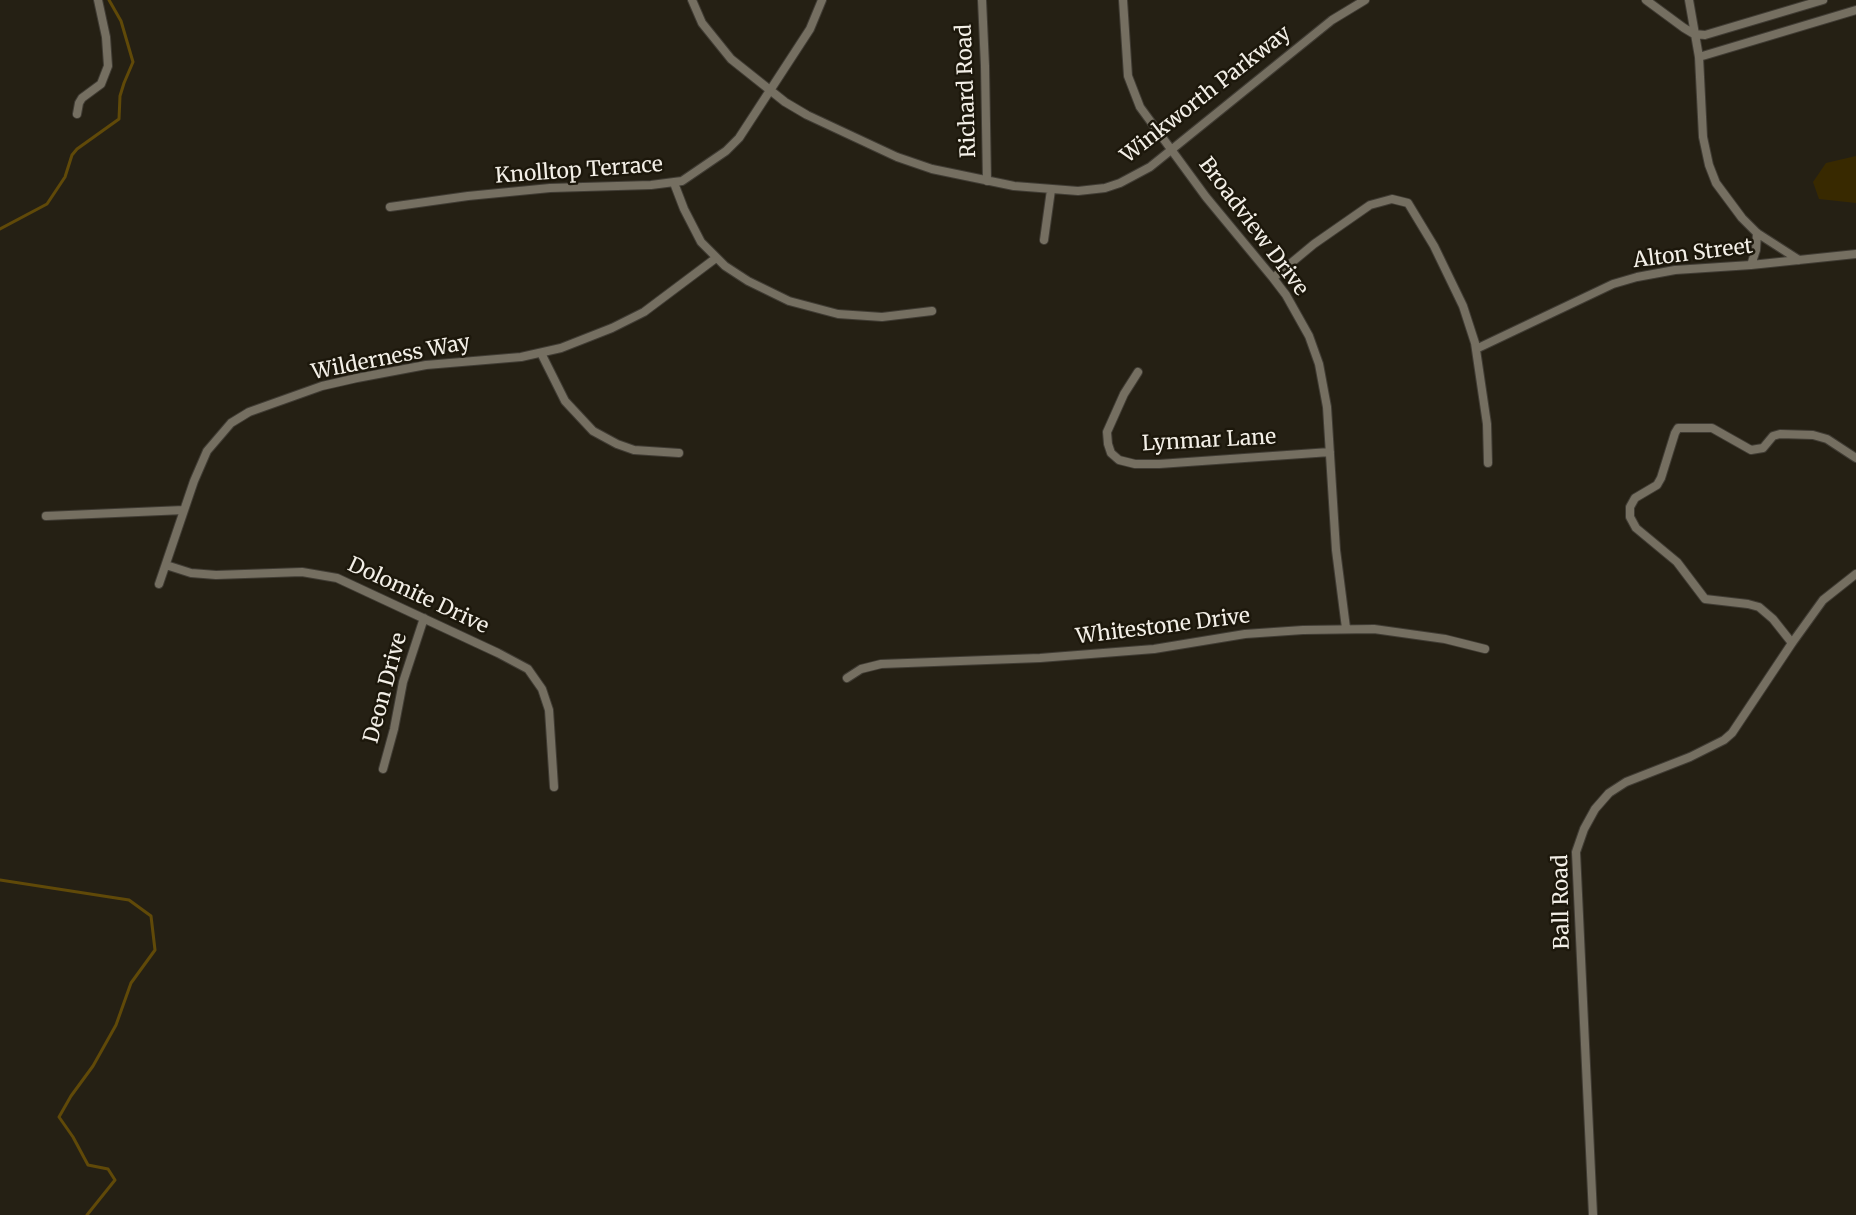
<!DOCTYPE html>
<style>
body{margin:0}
canvas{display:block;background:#252014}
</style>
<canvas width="1856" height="1215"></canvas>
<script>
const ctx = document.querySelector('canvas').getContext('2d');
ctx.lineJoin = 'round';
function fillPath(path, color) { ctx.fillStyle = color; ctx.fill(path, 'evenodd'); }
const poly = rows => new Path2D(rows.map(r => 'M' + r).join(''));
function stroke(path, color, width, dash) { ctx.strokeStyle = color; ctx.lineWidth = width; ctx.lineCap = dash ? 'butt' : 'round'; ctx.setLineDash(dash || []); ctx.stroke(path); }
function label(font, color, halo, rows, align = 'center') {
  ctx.font = font + ' Merriweather,serif'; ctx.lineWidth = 5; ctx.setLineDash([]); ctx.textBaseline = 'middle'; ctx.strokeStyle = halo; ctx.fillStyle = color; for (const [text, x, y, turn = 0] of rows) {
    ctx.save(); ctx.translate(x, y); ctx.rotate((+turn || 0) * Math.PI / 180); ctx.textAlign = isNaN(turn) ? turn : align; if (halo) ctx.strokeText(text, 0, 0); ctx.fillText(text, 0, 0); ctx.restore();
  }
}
fillPath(poly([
 [1856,156,1856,203,1819,199,1813,182,1826,163]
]), '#382900');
stroke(poly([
 [0,229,47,204,65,177,72,155,77,149,119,119,120,96,124,83,133,62,121,21,109,0],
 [0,880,129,900,151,916,155,950,131,983,116,1025,93,1066,71,1096,59,1117,73,1137,88,1165,108,1169,115,1180,87,1215]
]), '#604908', 3);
const street = poly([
 [692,0,702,23,731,59,785,102,807,115,897,157,932,169,1014,186,1078,191,1105,188,1120,183,1150,167,1332,20,1365,0],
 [982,0,985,66,987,181],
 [1123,0,1128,76,1140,107,1206,197,1273,278,1286,295,1309,336,1319,364,1327,407,1336,550,1346,628],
 [1646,0,1684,28,1694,34,1705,35,1823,0],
 [1689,0,1699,57,1703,137,1709,165,1716,183,1742,218,1757,233,1799,260],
 [1699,57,1856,10],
 [77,114,79,103,82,98,101,84,108,66,106,37,98,0],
 [674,183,684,209,701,242,725,266,748,281,789,301,838,314,882,317,932,311],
 [390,207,468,196,550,188,651,185,682,181,726,151,739,138,810,29,822,0],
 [1044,240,1051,190],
 [1751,265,1756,250,1757,233],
 [1273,278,1314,244,1370,205,1392,199,1408,203,1434,246,1463,306,1475,343,1487,424,1488,463],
 [1476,349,1613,284,1637,277,1675,270,1751,265,1856,254],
 [541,353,565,401,593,431,617,444,634,450,679,453],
 [1138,372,1124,394,1107,432,1108,444,1111,453,1119,460,1135,464,1159,464,1330,452],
 [46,516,184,510],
 [166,565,191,573,216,575,302,572,337,578,498,653,528,669,542,689,549,710,554,787],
 [159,584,194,481,207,451,231,423,249,412,322,386,357,378,426,365,521,357,561,348,612,328,644,312,716,258],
 [1792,643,1773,619,1759,607,1748,604,1705,599,1677,562,1636,528,1630,517,1630,507,1635,498,1657,485,1661,478,1675,433,1678,428,1712,428,1751,450,1763,448,1773,436,1780,434,1813,435,1827,439,1856,458],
 [847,678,861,669,881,664,1040,658,1154,649,1245,634,1303,630,1374,629,1445,639,1485,649],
 [383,769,394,729,403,682,424,618],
 [1593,1215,1576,852,1584,829,1595,809,1609,793,1626,782,1690,757,1724,740,1732,733,1792,643,1823,600,1856,574]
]);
stroke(street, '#403c34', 10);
stroke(street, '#756f61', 8);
label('21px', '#f3efe7', '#1c170b', [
 ["Richard Road",967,91,-92],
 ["Winkworth Parkway",1206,95,-38],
 ["Knolltop Terrace",579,171,-4],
 ["Broadview Drive",1253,227,53],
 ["Alton Street",1693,254,-7],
 ["Wilderness Way",391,358,-11],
 ["Lynmar Lane",1209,441,-3],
 ["Dolomite Drive",418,596,25],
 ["Whitestone Drive",1163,627,-7],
 ["Deon Drive",386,688,-75],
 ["Ball Road",1562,902,-91]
]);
</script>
